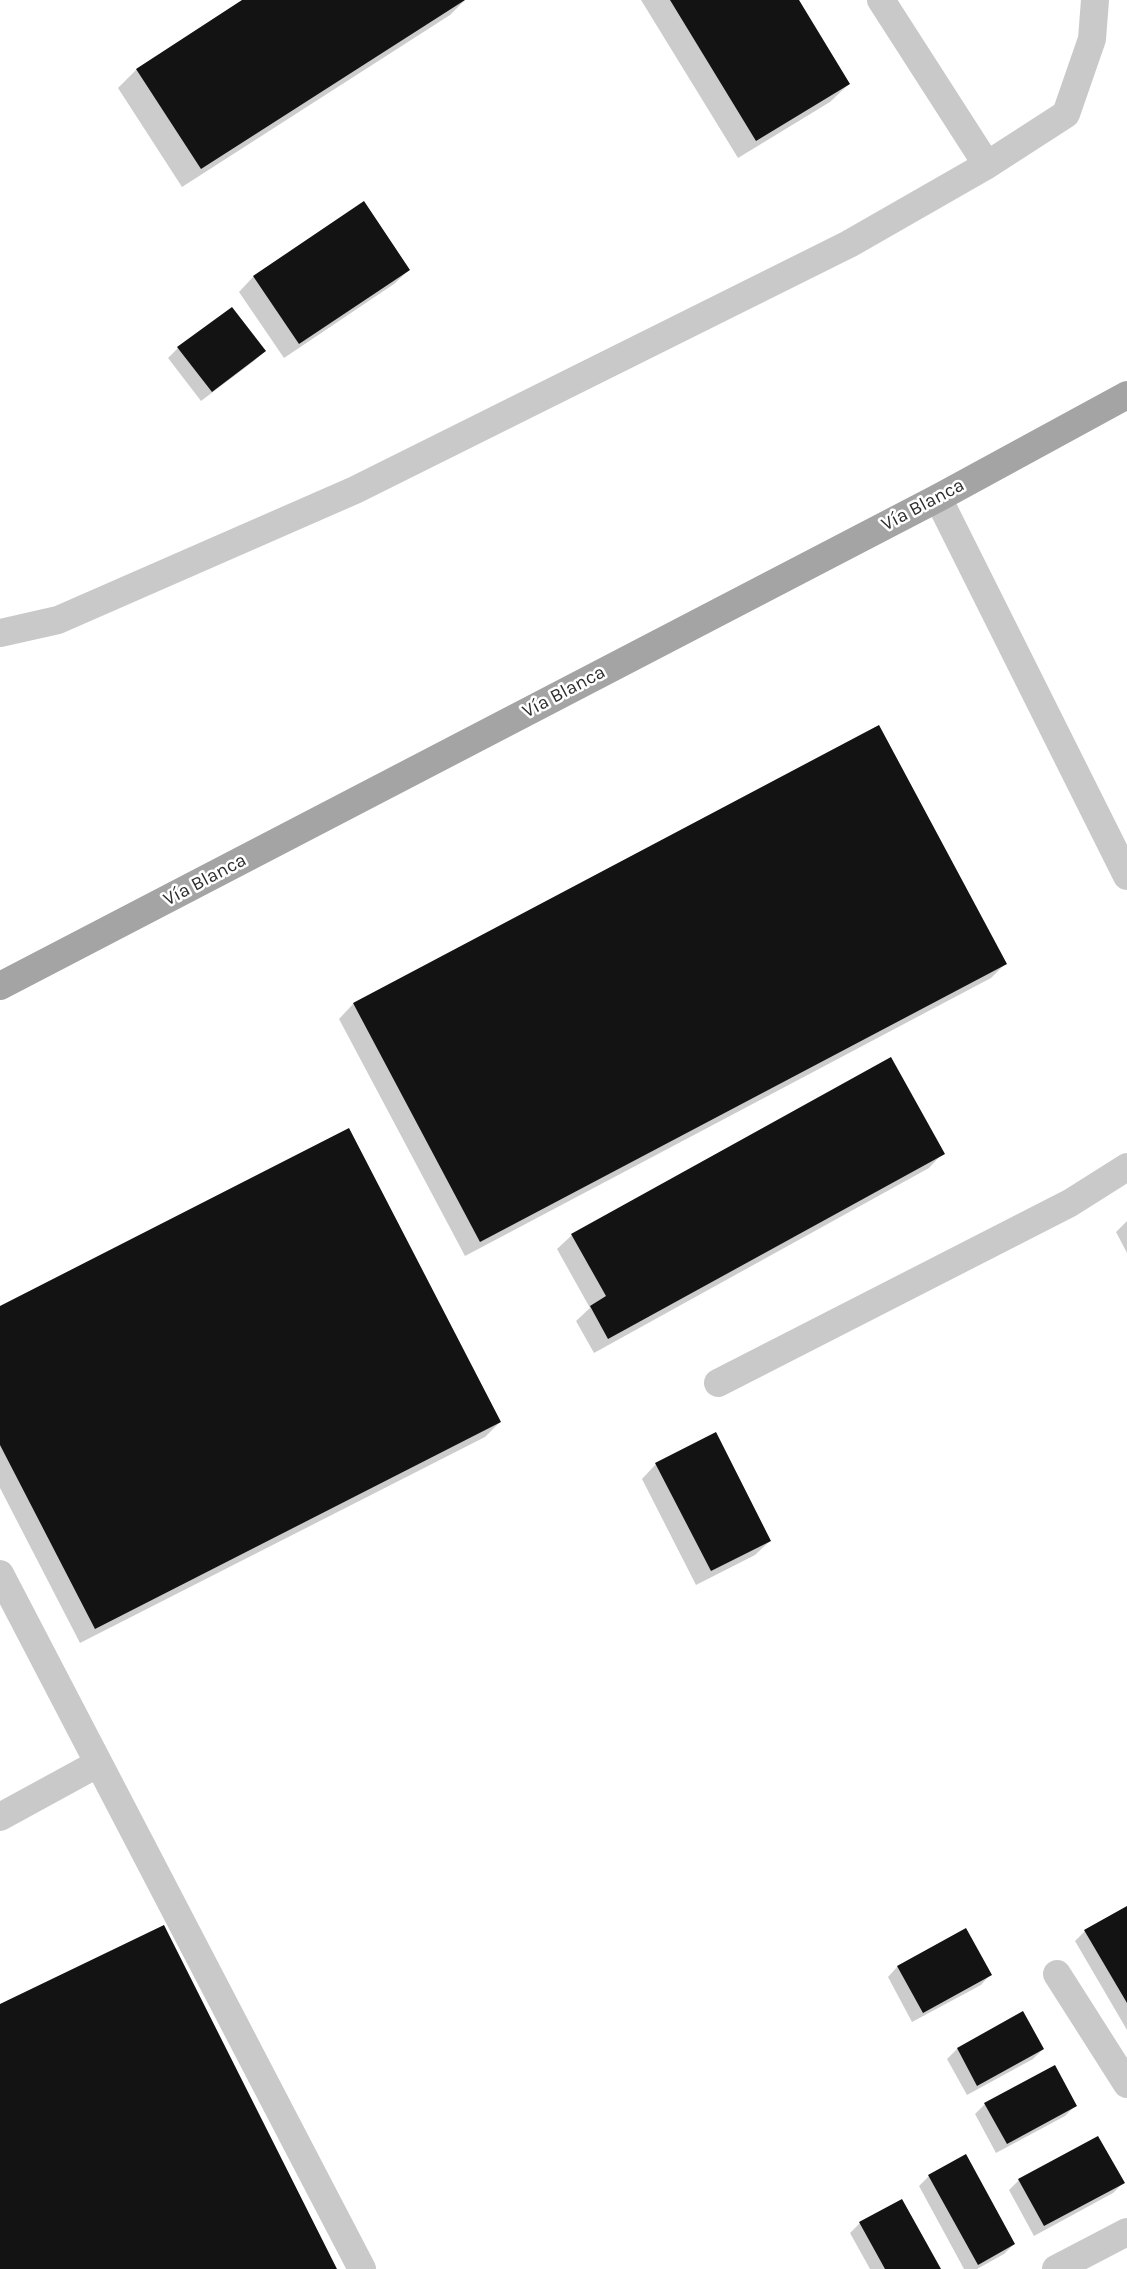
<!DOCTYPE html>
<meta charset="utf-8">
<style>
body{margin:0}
canvas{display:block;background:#fff}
</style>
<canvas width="1127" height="2269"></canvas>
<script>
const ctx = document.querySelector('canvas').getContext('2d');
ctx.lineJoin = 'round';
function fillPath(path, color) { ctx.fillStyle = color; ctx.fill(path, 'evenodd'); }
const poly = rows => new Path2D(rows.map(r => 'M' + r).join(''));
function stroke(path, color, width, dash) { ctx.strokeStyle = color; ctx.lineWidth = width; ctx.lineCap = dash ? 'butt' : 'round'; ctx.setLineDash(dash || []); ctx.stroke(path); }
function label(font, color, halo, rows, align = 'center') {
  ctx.font = font + ' Karla,sans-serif'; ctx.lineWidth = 5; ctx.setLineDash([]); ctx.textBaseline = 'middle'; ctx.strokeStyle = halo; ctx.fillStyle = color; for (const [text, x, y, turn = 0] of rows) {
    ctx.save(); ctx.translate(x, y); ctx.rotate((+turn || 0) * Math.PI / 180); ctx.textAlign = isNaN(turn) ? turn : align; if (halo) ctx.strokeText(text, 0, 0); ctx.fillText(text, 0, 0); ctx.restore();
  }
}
fillPath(poly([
 [244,0,465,0,450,15,182,187,118,88,137,69],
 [641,0,797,0,849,84,830,102,738,158],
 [363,203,409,270,394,284,284,358,239,292,253,277],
 [178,348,264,351,254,361,201,401,168,358],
 [879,727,1005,964,991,978,465,1256,339,1019,353,1004],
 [943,1153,929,1168,594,1353,576,1321,590,1308,557,1249,572,1235],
 [1127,1221,1127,1253,1116,1232],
 [0,1307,500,1422,485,1437,80,1643,0,1488],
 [656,1464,770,1541,755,1555,696,1585,642,1479],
 [1127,1907,1127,2030,1075,1941,1085,1931],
 [966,1930,990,1975,981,1985,912,2022,888,1977,897,1967],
 [1023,2013,1043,2049,1033,2059,967,2095,947,2059,957,2049],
 [985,2104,1075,2106,1065,2116,996,2153,975,2114],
 [965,2156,1014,2244,1004,2254,977,2269,964,2269,919,2186,929,2176],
 [1019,2180,1123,2183,1113,2193,1034,2236,1009,2190],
 [860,2223,939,2269,870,2269,850,2233]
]), '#0003');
fillPath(poly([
 [242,0,465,0,201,169,136,69],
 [670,0,799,0,850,84,756,141],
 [364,201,410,270,299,344,253,276],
 [232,307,266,351,212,392,177,347],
 [879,725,1007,964,480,1242,353,1003],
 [891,1057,945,1154,608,1339,590,1306,606,1296,571,1234],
 [349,1128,501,1422,95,1629,0,1445,0,1306],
 [716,1432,771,1541,711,1571,655,1463],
 [1127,1906,1127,2003,1084,1930],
 [164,1925,337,2269,0,2269,0,2004],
 [966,1928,992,1975,923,2013,897,1966],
 [1023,2011,1044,2049,977,2086,957,2048],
 [1055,2065,1077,2106,1007,2144,984,2103],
 [1098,2136,1125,2183,1044,2226,1018,2179],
 [966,2154,1015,2244,978,2265,928,2175],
 [902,2199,941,2269,885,2269,859,2222]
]), '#131313');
stroke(poly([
 [881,0,987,165],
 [938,498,1127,876],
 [0,633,58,620,355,490,849,244,987,165,1066,114,1092,39,1095,0],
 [718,1383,1070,1203,1127,1167],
 [0,1574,362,2269],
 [0,1817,97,1764],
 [1057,1974,1127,2084],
 [1056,2269,1127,2232]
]), '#c9c9c9', 28);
stroke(poly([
 [0,986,938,498,1127,395]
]), '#a4a4a4', 28);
label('19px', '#2c2c2c', '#fff', [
 ["Vía Blanca",923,505,-28],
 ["Vía Blanca",564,692,-28],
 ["Vía Blanca",205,880,-28]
]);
</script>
